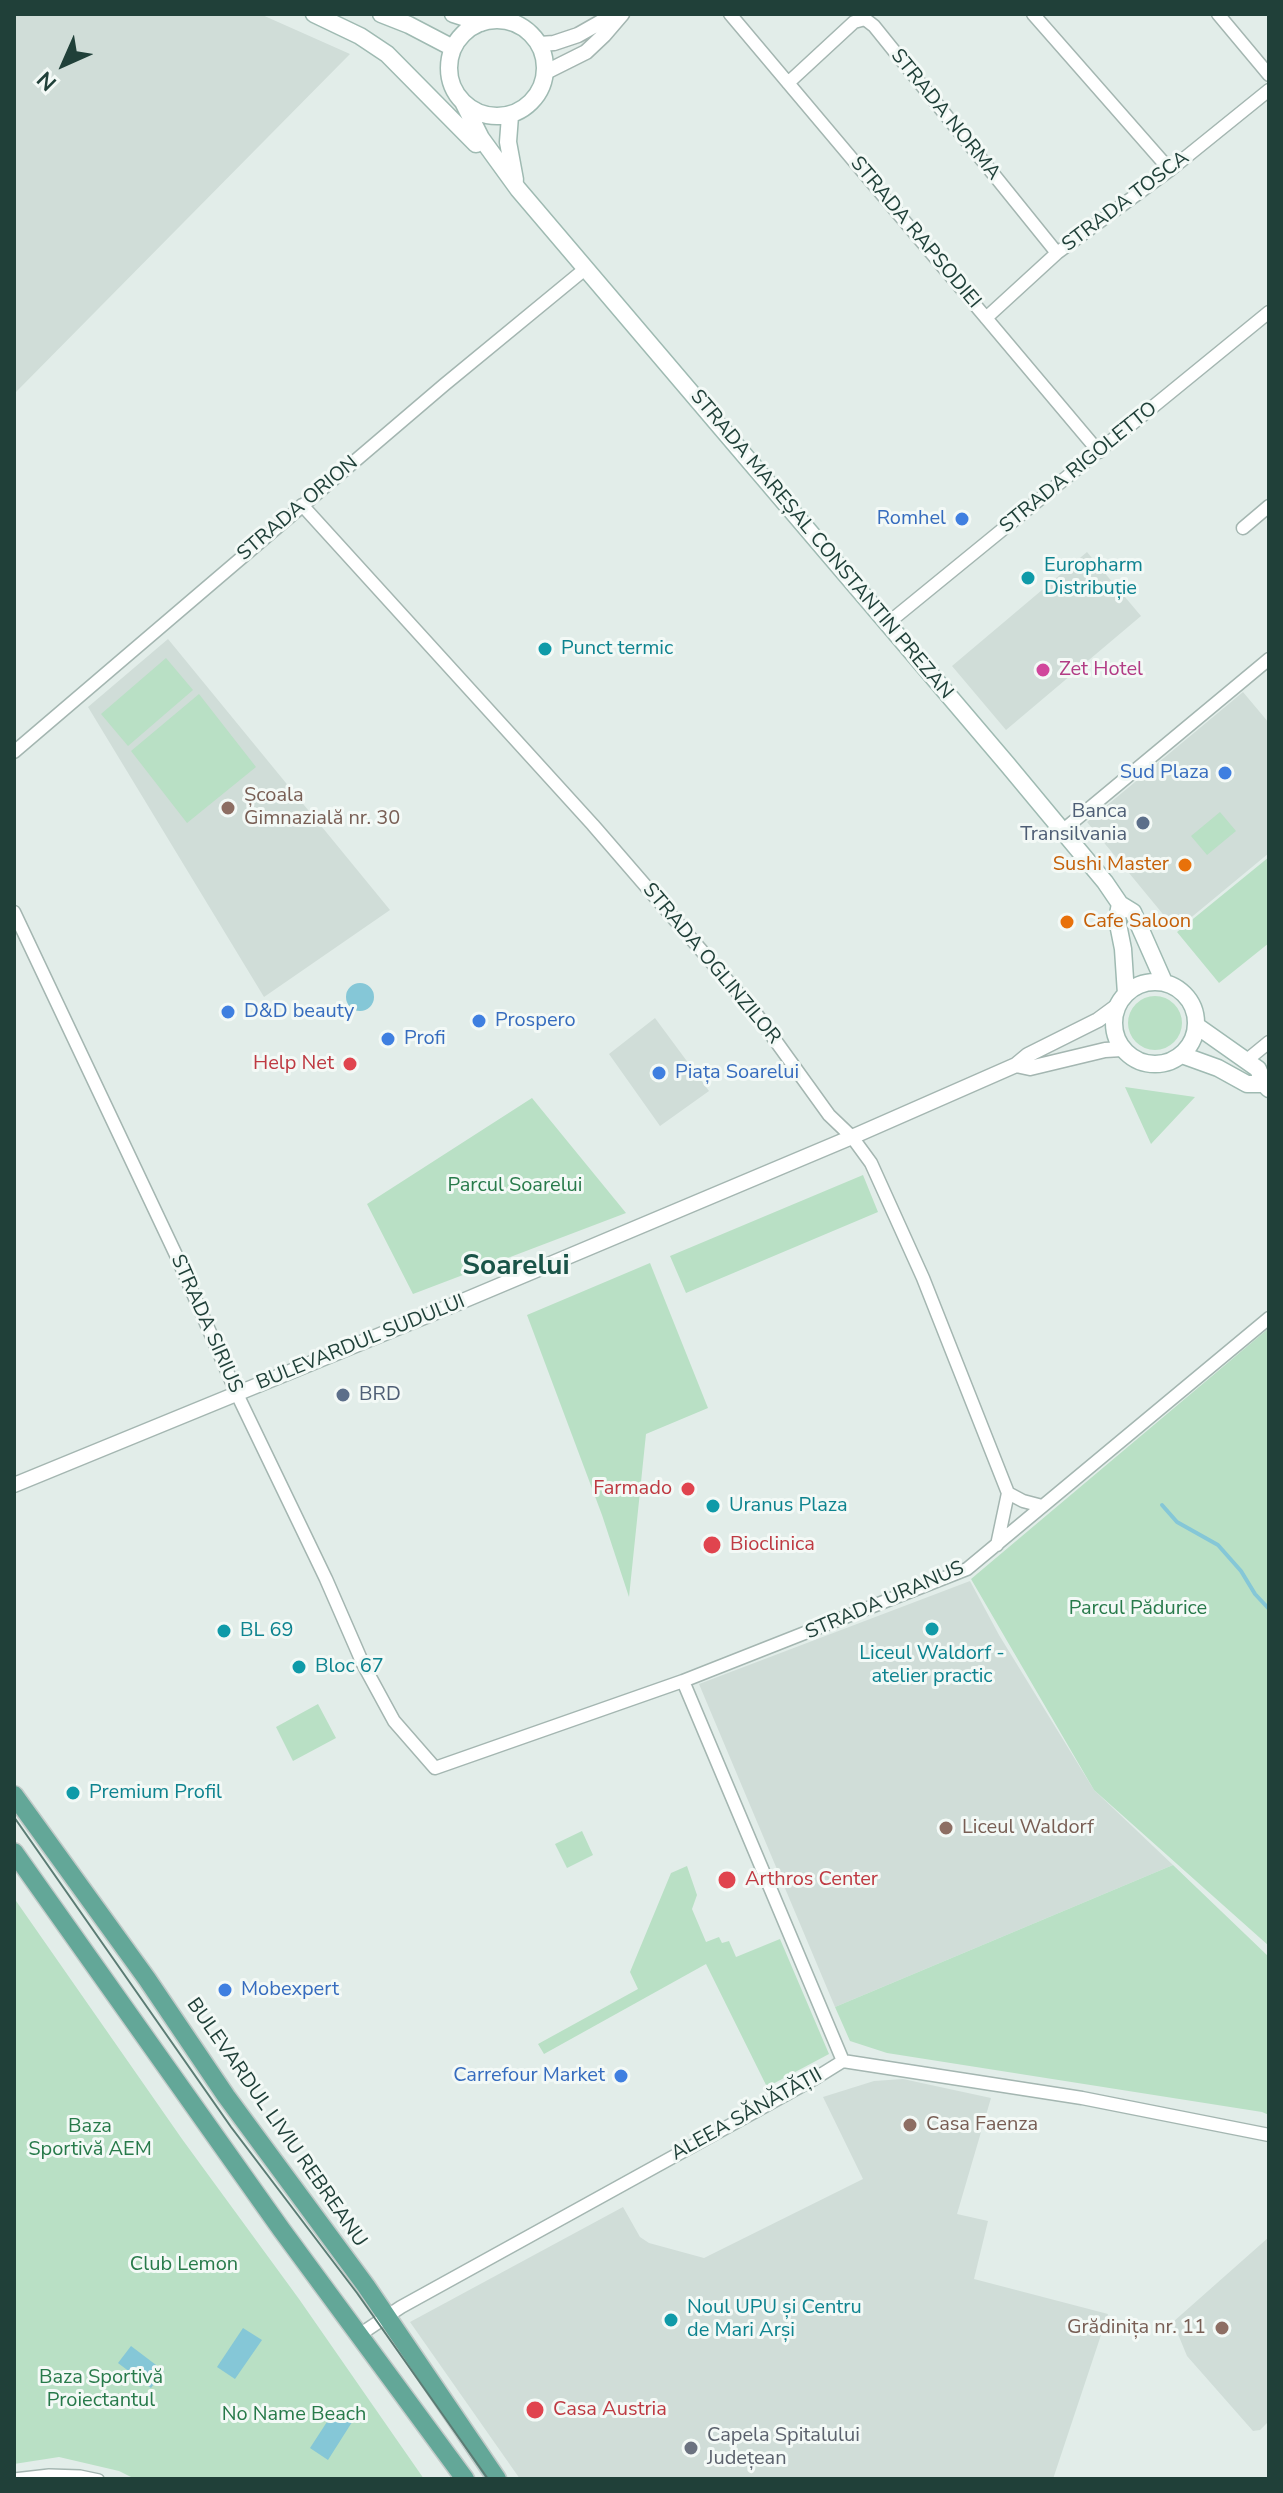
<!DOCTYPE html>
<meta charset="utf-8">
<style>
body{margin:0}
#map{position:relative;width:1283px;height:2493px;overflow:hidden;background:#e2ede9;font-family:"Nunito Sans",sans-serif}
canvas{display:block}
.frame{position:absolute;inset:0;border:16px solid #204039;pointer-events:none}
.north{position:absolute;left:24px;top:24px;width:80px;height:80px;-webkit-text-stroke:6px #f3f9f6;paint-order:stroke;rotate:225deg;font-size:22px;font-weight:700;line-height:32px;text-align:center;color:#204039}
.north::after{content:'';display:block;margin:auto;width:28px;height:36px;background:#204039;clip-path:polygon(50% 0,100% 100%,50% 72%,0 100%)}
</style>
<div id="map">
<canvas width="1283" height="2493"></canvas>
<div class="frame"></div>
<div class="north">N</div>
</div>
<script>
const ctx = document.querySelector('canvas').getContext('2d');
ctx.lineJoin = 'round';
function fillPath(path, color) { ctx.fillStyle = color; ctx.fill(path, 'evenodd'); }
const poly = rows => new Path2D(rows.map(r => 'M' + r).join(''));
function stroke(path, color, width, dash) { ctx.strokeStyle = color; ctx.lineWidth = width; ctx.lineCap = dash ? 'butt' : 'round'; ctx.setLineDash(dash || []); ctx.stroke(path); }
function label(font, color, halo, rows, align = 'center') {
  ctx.font = font + ' "Nunito Sans",sans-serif'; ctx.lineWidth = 6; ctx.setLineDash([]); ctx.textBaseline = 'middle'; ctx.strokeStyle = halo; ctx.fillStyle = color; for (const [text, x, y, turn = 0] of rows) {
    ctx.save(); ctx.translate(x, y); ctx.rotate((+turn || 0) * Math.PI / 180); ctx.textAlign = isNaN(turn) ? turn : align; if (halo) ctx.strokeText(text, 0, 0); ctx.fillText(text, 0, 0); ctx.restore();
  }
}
fillPath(poly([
 [14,14,260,14,350,54,14,394],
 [1087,552,1141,616,1006,730,952,666],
 [168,639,390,910,264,997,88,707],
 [1243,692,1269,723,1269,853,1176,930,1087,822],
 [655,1018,709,1091,660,1126,609,1054],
 [970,1581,999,1635,1094,1790,1173,1865,835,2007,699,1684],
 [903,2079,991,2098,957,2214,988,2221,974,2279,1108,2314,1053,2479,520,2479,410,2322,623,2207,640,2237,649,2243,704,2258,863,2179,823,2097,874,2081],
 [1269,2237,1269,2421,1260,2430,1253,2431,1187,2356,1173,2322]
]), '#d0ddd8');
fillPath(poly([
 [166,658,193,690,128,746,101,714],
 [199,694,256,767,187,823,131,751],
 [1220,812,1236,831,1207,855,1191,836],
 [1269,857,1269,943,1219,983,1177,932],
 '1128 1023a27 27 0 1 1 54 0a27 27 0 1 1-54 0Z',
 [1125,1087,1195,1097,1151,1144],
 [532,1098,626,1213,413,1294,367,1204],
 [863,1175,878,1212,686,1293,670,1256],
 [650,1263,708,1408,646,1434,629,1597,602,1515,527,1315],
 [1269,1328,1269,1946,1094,1790,971,1579],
 [318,1704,336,1738,293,1761,276,1727],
 [582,1831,593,1855,567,1868,555,1844],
 [1173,1865,1269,1957,1269,2115,1262,2112,887,2053,850,2041,835,2007],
 [687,1866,697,1895,692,1909,706,1942,719,1937,722,1943,729,1941,736,1957,780,1939,829,2054,767,2087,706,1964,544,2054,538,2044,638,1989,630,1972,671,1873],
 [14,1898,182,2139,299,2299,424,2479,135,2479,119,2471,59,2457,14,2464]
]), '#b9e0c5');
fillPath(poly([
 '346 997a14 14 0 1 1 28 0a14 14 0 1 1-28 0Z',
 [243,2328,262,2340,235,2379,217,2367],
 [131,2346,164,2371,151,2388,118,2363],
 [336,2408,354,2419,328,2460,310,2448]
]), '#85c7d7');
stroke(poly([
 [1162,1505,1177,1522,1218,1545,1241,1571,1255,1594,1269,1609]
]), '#85c7d7', 4);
const pedestrian = poly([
 [14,2478,49,2474,80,2475,99,2479]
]);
const minor = poly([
 [730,14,1099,452],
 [1033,14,1170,170],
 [1218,14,1269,75],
 [788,83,854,22,865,19,874,26,1057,253],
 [986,318,1057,253,1170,170,1269,90],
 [302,505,593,825,676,921,757,1015,829,1115,852,1137,871,1163,923,1278,1008,1493,997,1545],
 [1243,528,1269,506],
 [888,623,1269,312],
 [14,752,444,385,585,269],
 [1062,831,1269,659],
 [14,912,177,1257,237,1394,326,1579,363,1664,394,1721,435,1768,683,1681,967,1569,1269,1318],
 [1247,1060,1269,1042],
 [1008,1493,1023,1501,1042,1506],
 [683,1681,843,2061],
 [359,2335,401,2307,814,2079,843,2061,1082,2098,1269,2135]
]);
const tertiary = poly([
 [540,44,554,43,578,35,615,14],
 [546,72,586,52,604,35,622,14],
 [1016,1065,1030,1068,1105,1050,1122,1049],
 [14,1485,446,1308,852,1137,1016,1065,1028,1055,1098,1020,1117,1006]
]);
const secondary = poly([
 [314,14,360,36,387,54,476,144],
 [381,14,409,25,453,48],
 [453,14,481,23],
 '449 68a48 48 0 1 1 96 0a48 48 0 1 1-96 0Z',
 [463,102,481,138,518,189,1007,764,1105,882,1120,904,1133,912,1164,982],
 [510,116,508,142,515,180],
 [1120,904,1117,919,1123,949,1126,994],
 '1114 1023a41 41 0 1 1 82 0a41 41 0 1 1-82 0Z',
 [1197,1026,1258,1069,1264,1084,1269,1089],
 [1182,1055,1218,1068,1247,1084,1264,1084]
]);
const primary = poly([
 [14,1795,147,1979,226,2096,366,2286,497,2479],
 [14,1852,281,2229,465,2479]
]);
stroke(pedestrian, '#a4b6b1', 12);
stroke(minor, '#a4b6b1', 15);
stroke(tertiary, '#a4b6b1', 17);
stroke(secondary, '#9fbab2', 19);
stroke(primary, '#c1cac8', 21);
stroke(pedestrian, '#fff', 9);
stroke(minor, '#fff', 12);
stroke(tertiary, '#fff', 14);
stroke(secondary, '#fff', 16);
stroke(primary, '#63a798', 18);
stroke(poly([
 [14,1817,231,2127,357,2293,488,2479]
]), '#5b7c74', 2);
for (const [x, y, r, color] of [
 [962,519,8,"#3f7fe0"],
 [1028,578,8,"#0f9aa8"],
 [545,649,8,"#0f9aa8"],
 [1043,670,8,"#d1479c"],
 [1225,773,8,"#3f7fe0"],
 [228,808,8,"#8d6e63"],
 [1143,823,8,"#5c6f8a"],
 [1185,865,8,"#e8710a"],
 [1067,922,8,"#e8710a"],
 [228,1012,8,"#3f7fe0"],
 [479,1021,8,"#3f7fe0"],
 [388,1039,8,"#3f7fe0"],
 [350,1064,8,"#e0444e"],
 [659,1073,8,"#3f7fe0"],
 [343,1395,8,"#5c6f8a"],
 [688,1489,8,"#e0444e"],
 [713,1506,8,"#0f9aa8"],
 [712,1545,10,"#e0444e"],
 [932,1629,8,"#0f9aa8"],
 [224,1631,8,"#0f9aa8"],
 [299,1667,8,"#0f9aa8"],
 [73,1793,8,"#0f9aa8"],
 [946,1828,8,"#8d6e63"],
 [727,1880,10,"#e0444e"],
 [225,1990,8,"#3f7fe0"],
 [621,2076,8,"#3f7fe0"],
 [910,2125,8,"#8d6e63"],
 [671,2320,8,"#0f9aa8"],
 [1222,2328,8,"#8d6e63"],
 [535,2410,10,"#e0444e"],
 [691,2448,8,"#6b7280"]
]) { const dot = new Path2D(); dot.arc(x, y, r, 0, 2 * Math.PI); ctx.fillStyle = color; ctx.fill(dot); stroke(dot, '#f3f9f6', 3); }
label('20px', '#204039', '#f3f9f6', [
 ["STRADA NORMA",945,115,51],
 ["STRADA TOSCA",1126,202,-37],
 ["STRADA RAPSODIEI",915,233,50],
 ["STRADA RIGOLETTO",1079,468,-39],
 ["STRADA ORION",298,509,-40],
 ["STRADA MAREȘAL CONSTANTIN PREZAN",821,545,50],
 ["STRADA OGLINZILOR",711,964,50],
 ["STRADA SIRIUS",206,1324,66],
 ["BULEVARDUL SUDULUI",361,1343,-22],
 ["STRADA URANUS",885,1601,-23],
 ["ALEEA SĂNĂTĂȚII",747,2115,-29],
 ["BULEVARDUL LIVIU REBREANU",276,2123,55]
]);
label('20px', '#366cbe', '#f3f9f6', [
 ["Romhel",946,519,"right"],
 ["Sud Plaza",1209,773,"right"],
 ["D&D beauty",244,1012],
 ["Prospero",495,1021],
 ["Profi",404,1039],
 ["Piața Soarelui",675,1073],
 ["Mobexpert",241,1990],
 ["Carrefour Market",605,2076,"right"]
], 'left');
label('20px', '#0d838f', '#f3f9f6', [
 ["Europharm",1044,566],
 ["Distribuție",1044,589],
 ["Punct termic",561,649],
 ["Uranus Plaza",729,1506],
 ["BL 69",240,1631],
 ["Liceul Waldorf -",932,1654,"center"],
 ["atelier practic",932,1677,"center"],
 ["Bloc 67",315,1667],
 ["Premium Profil",89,1793],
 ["Noul UPU și Centru",687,2308],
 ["de Mari Arși",687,2331]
], 'left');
label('20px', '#b23c85', '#f3f9f6', [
 ["Zet Hotel",1059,670]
], 'left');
label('20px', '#785e54', '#f3f9f6', [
 ["Școala",244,796],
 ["Gimnazială nr. 30",244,819],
 ["Liceul Waldorf",962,1828],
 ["Casa Faenza",926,2125],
 ["Grădinița nr. 11",1206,2328,"right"]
], 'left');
label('20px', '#4e5e75', '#f3f9f6', [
 ["Banca",1127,812],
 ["Transilvania",1127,835],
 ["BRD",359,1395,"left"]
], 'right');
label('20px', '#c56008', '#f3f9f6', [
 ["Sushi Master",1169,865],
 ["Cafe Saloon",1083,922,"left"]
], 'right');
label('20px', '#be3a42', '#f3f9f6', [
 ["Help Net",334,1064,"right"],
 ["Farmado",672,1489,"right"],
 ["Bioclinica",730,1545],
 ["Arthros Center",745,1880],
 ["Casa Austria",553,2410]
], 'left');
label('20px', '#277a4a', '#f3f9f6', [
 ["Parcul Soarelui",515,1186],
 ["Parcul Pădurice",1138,1609],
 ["Baza",90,2127],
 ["Sportivă AEM",90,2150],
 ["Club Lemon",184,2265],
 ["Baza Sportivă",101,2378],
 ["Proiectantul",101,2401],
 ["No Name Beach",294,2415]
]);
label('20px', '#5b616d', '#f3f9f6', [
 ["Capela Spitalului",707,2436],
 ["Județean",707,2459]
], 'left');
label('bold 28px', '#1a5448', '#f3f9f6', [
 ["Soarelui",516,1267]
]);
</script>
